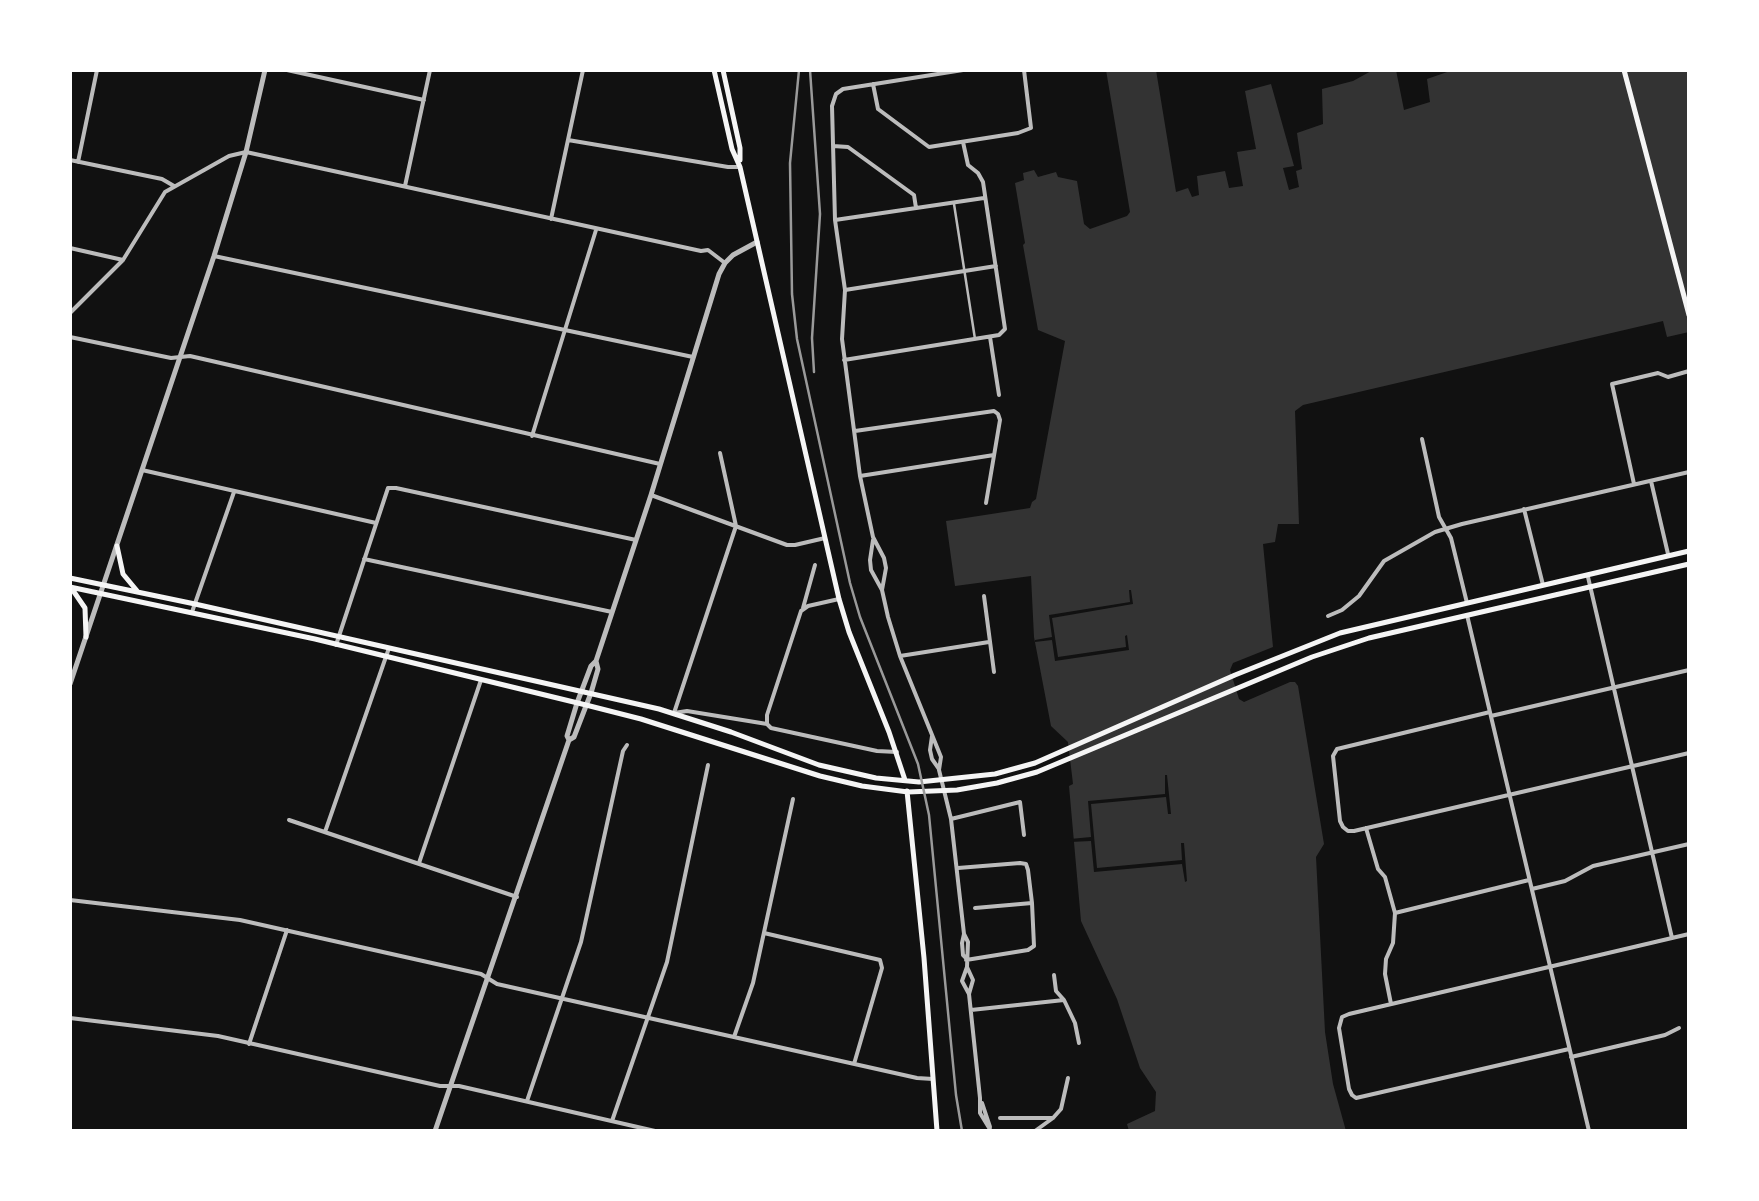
<!DOCTYPE html>
<style>
body{margin:0}
#map{position:relative;width:1759px;height:1201px;overflow:hidden;background:#111;font-family:"PT Serif",serif}
canvas{display:block}
.frame{position:absolute;inset:0;border:72px solid #fff;pointer-events:none}
</style>
<div id="map">
<canvas width="1759" height="1201"></canvas>
<div class="frame"></div>
</div>
<script>
const ctx = document.querySelector('canvas').getContext('2d');
ctx.lineJoin = 'round';
function fillPath(path, color) { ctx.fillStyle = color; ctx.fill(path, 'evenodd'); }
const poly = rows => new Path2D(rows.map(r => 'M' + r).join(''));
function stroke(path, color, width, dash) { ctx.strokeStyle = color; ctx.lineWidth = width; ctx.lineCap = dash ? 'butt' : 'round'; ctx.setLineDash(dash || []); ctx.stroke(path); }
fillPath(poly([
 [1106,70,1156,70,1176,192,1188,188,1192,197,1199,195,1197,176,1225,171,1229,188,1243,186,1237,152,1256,149,1245,91,1271,84,1294,166,1283,168,1289,190,1299,187,1296,171,1302,169,1297,133,1323,124,1322,89,1353,81,1373,70,1396,70,1404,110,1430,102,1427,79,1453,70,1689,70,1689,332,1667,337,1663,321,1303,405,1295,411,1299,524,1278,524,1275,542,1263,544,1273,647,1233,663,1230,670,1239,699,1244,702,1290,682,1295,682,1298,686,1324,844,1316,857,1325,1032,1333,1084,1346,1131,1129,1131,1127,1124,1155,1111,1156,1092,1140,1068,1117,999,1081,921,1069,786,1073,784,1068,742,1051,726,1034,637,1031,576,955,586,946,521,1030,508,1032,502,1036,499,1065,341,1038,330,1023,245,1025,243,1015,183,1024,180,1023,173,1034,170,1038,177,1056,172,1058,177,1077,181,1084,224,1090,229,1127,216,1130,212]
]), '#333');
fillPath(poly([
 [1129,590,1131,590,1133,604,1052,618,1058,657,1126,647,1125,636,1127,635,1129,650,1055,661,1052,640,1035,642,1035,640,1052,637,1049,615,1130,602],
 [1165,775,1167,775,1171,814,1168,814,1166,797,1091,804,1097,868,1182,860,1181,843,1184,843,1187,881,1185,882,1182,864,1094,872,1091,841,1070,842,1070,839,1091,837,1088,801,1165,794]
]), '#111');
stroke(poly([
 [954,204,975,339]
]), '#bcbcbc', 2.5);
stroke(poly([
 [287,70,424,100],
 [873,84,878,109,929,147,1018,133,1031,128,1024,70],
 [568,140,728,167,740,167],
 [833,146,848,147,914,195,916,208],
 [70,160,162,179,174,186],
 [78,162,97,70],
 [405,186,430,70],
 [551,219,583,70],
 [835,220,984,198],
 [70,248,123,260],
 [214,256,693,357],
 [845,290,996,266],
 [70,313,123,260,165,192,229,156,246,152,701,251,708,250,725,263],
 [70,337,171,358,190,356,660,464],
 [990,337,999,395],
 [844,360,999,335,1005,329,983,182,978,173,968,165,963,142],
 [855,431,994,411,998,414,1000,420,986,503],
 [532,436,596,230],
 [1422,439,1439,517,1451,538,1467,603],
 [720,453,736,526,674,713,687,711,767,724,771,728,877,751,897,752],
 [142,470,376,523],
 [860,476,994,455],
 [1651,481,1668,554],
 [1634,484,1612,384,1658,373,1668,377,1689,371],
 [651,495,787,545,795,545,825,538],
 [1524,509,1543,585],
 [873,540,870,560,871,570,882,590,888,617,900,656,941,757,939,770,951,819,964,934,968,942,967,967,962,981,969,994,980,1098,980,1113,991,1131],
 [364,559,612,612],
 [1588,577,1672,938],
 [882,590,886,568,884,558,873,537,860,476,842,339,845,290,835,220,832,106,836,94,843,89,963,70],
 [984,596,994,672],
 [803,608,815,565],
 [192,612,234,492],
 [1467,615,1589,1131],
 [1328,616,1342,610,1359,596,1384,561,1435,532,1462,524,1689,472],
 [336,645,388,488,396,488,636,540],
 [900,656,989,642],
 [1490,712,1337,749,1333,756,1340,821,1343,827,1348,831,1354,831,1689,753],
 [1491,716,1689,670],
 [767,724,767,715,801,611,808,606,839,599],
 [932,736,930,750,932,759,939,769],
 [951,819,1020,802,1024,835],
 [289,820,517,897],
 [1366,828,1378,869,1385,877,1395,913,1393,943,1386,959,1385,974,1391,1004],
 [325,832,389,648],
 [419,863,481,680],
 [958,868,1020,863,1026,864,1028,870,1032,903,1034,946,1028,950,966,960],
 [1532,889,1565,881,1593,866,1689,844],
 [70,900,240,920,481,974,497,984,917,1078,933,1079],
 [975,908,1032,903],
 [1395,913,1529,880],
 [764,933,880,960,882,968,854,1064],
 [964,934,962,943,963,955,966,958],
 [967,967,973,980,969,994],
 [1054,975,1056,991,1064,1000],
 [971,1010,1064,1000,1075,1023,1079,1043],
 [70,1018,218,1036,440,1086,459,1086,655,1131],
 [734,1037,753,983,793,799],
 [249,1044,287,930],
 [1569,1049,1356,1098,1352,1095,1349,1089,1339,1028,1342,1017,1349,1014,1689,934],
 [1571,1057,1665,1035,1679,1028],
 [527,1101,581,942,623,751,627,745],
 [982,1103,990,1127],
 [1000,1118,1053,1118],
 [612,1121,667,962,708,765],
 [1035,1131,1053,1118,1061,1109,1068,1078]
]), '#bcbcbc', 4);
stroke(poly([
 [70,684,214,256,246,152,265,70],
 [569,740,567,736,577,703,591,666,596,661],
 [435,1131,569,740,574,737,591,693,598,669,596,661,651,495,719,274,725,263,733,255,757,242]
]), '#bcbcbc', 5);
stroke(poly([
 [714,70,732,149,740,167,839,599,849,632,889,732,905,780],
 [723,70,740,148,740,160],
 [1624,70,1689,315],
 [117,546,123,574,138,592],
 [70,578,195,604,659,709,731,732,819,765,876,778,919,782,995,774,1035,763,1235,675,1340,633,1689,551],
 [70,587,315,639,586,705,641,719,820,776,862,786,908,792,957,790,997,783,1037,772,1312,657,1369,638,1689,564],
 [72,589,85,608,86,637],
 [907,791,924,958,937,1131]
]), '#f5f5f5', 5);
stroke(poly([
 [799,70,790,163,792,294,797,339,850,583,860,617,918,764,929,815,956,1095,962,1131],
 [810,70,820,214,812,338,814,372]
]), '#9a9a9a', 2.5);
</script>
